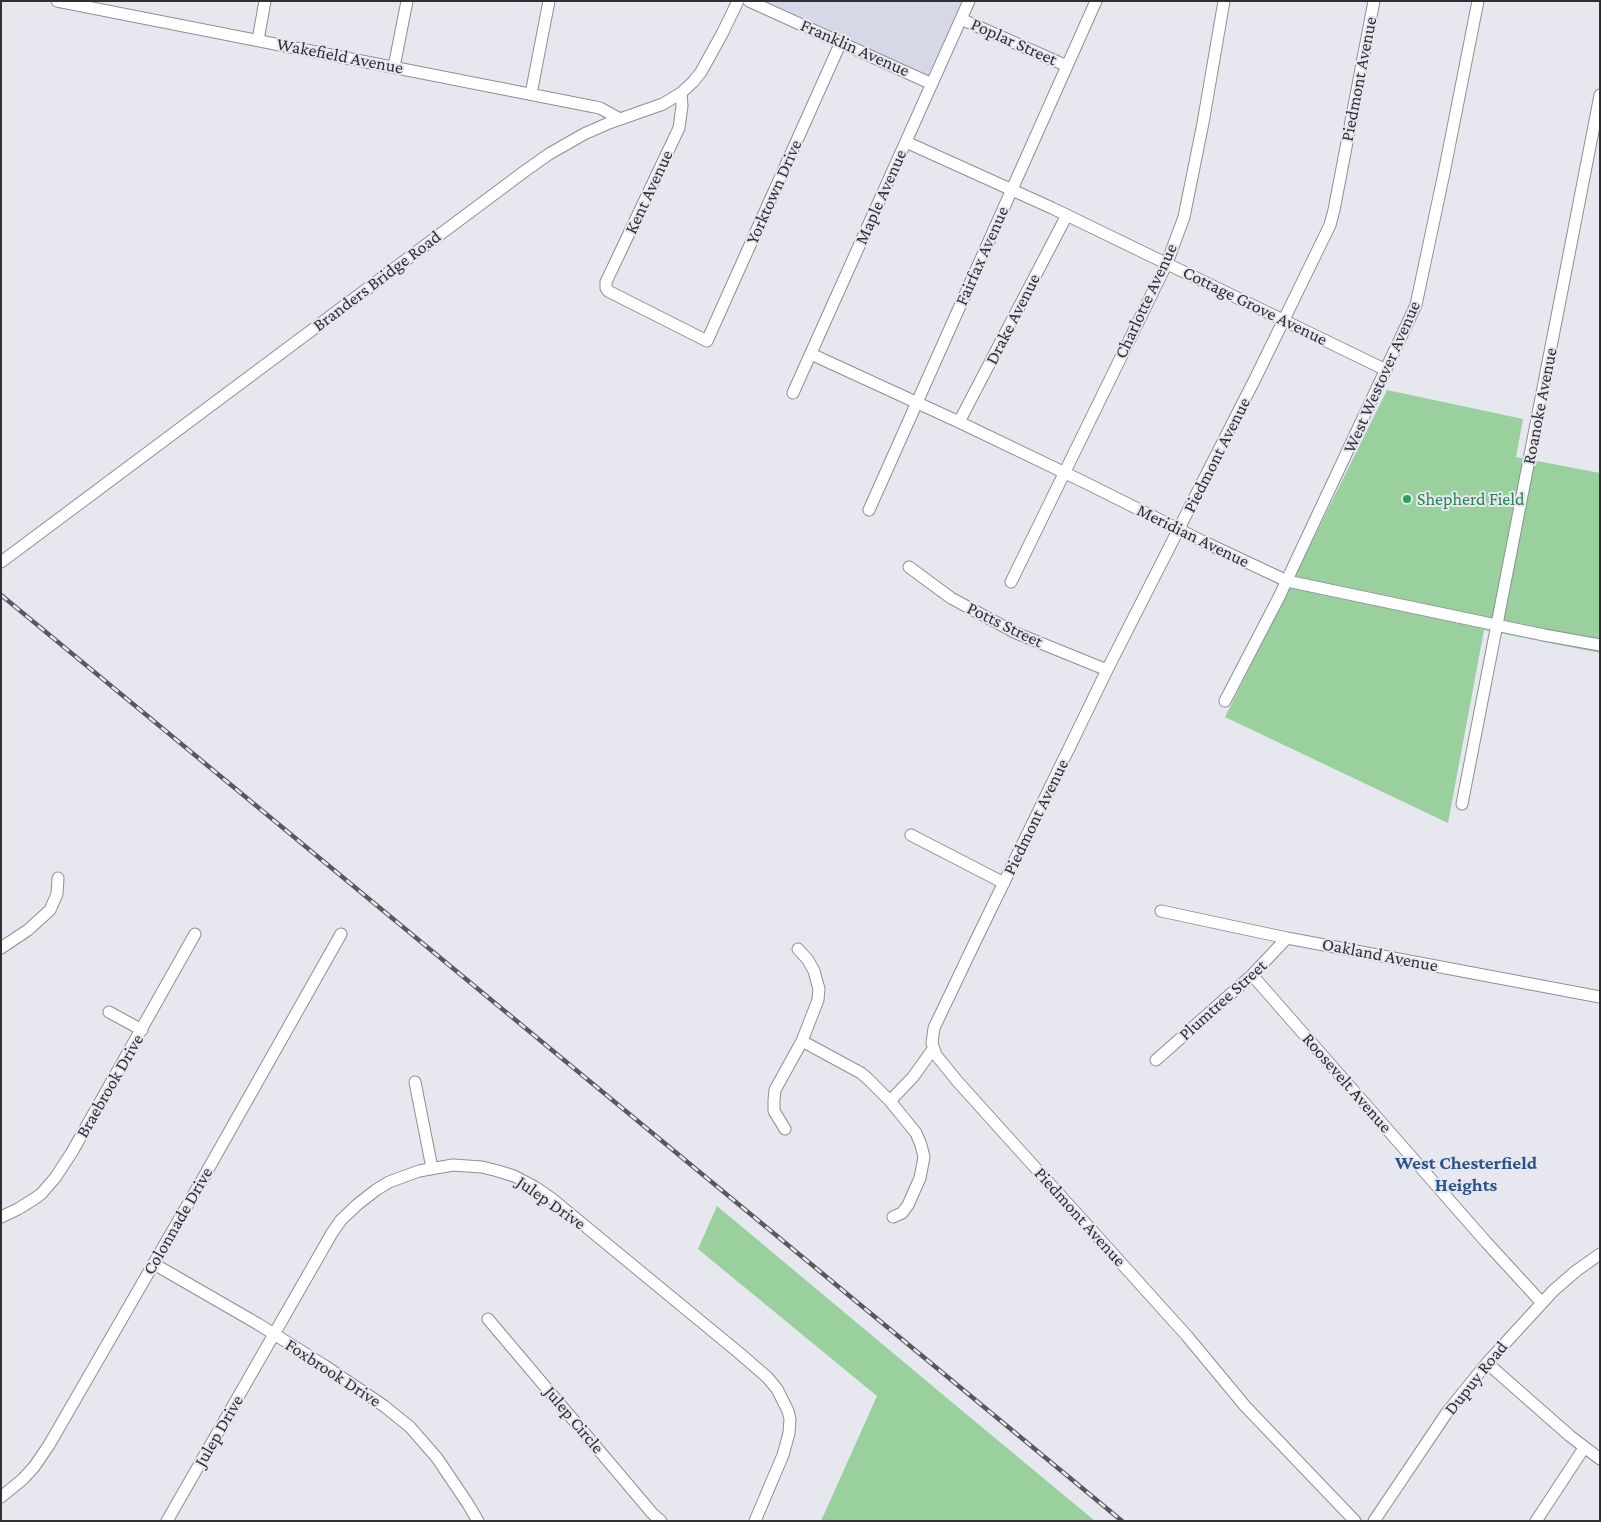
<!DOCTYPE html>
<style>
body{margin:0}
#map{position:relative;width:1601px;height:1522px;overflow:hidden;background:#e6e7ef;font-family:"Crimson Pro",serif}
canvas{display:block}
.frame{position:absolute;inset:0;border:2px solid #303033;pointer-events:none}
</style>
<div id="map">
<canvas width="1601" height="1522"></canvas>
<div class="frame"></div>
</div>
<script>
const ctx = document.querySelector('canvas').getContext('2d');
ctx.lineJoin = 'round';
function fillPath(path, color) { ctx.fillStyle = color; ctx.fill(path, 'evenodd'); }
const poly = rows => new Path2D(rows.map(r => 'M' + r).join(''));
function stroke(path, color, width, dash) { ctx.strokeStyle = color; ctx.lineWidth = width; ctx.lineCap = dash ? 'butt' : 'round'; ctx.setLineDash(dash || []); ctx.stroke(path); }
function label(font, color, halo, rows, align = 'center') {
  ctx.font = font + ' "Crimson Pro",serif'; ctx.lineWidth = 4; ctx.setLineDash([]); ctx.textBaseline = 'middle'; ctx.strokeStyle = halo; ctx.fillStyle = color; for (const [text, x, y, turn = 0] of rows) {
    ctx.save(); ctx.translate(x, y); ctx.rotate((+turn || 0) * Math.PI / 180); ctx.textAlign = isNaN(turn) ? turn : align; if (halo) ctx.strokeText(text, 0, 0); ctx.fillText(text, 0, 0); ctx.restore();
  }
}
fillPath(poly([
 [760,1,963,1,928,76]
]), '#d6d8e7');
fillPath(poly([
 [1387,390,1523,419,1516,457,1600,473,1600,653,1484,630,1448,823,1225,717],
 [717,1206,966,1414,1095,1521,821,1521,877,1396,698,1249]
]), '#99d09e');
const minor = poly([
 [57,1,590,106,600,108,620,119],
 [749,1,932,84],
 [961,19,1067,66],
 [258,40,265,1],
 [394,67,407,1],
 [681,93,682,106,679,128,606,282,606,288,608,291,707,341,841,42],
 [531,94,549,1],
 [906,142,1052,208,1386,370],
 [811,354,959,422,1086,483,1204,542,1287,581,1544,635,1600,645],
 [793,393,969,1],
 [959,422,1067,215],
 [869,510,1096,1],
 [1,562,525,171,549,154,584,134,609,123,663,104,681,93,693,82,701,72,722,34,738,1],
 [909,567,951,598,1016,633,1107,670],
 [1011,582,1167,263,1184,217,1203,123,1224,1],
 [1225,701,1279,597,1416,305,1444,173,1478,1],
 [1462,804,1600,95],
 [911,835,1004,883],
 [1161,911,1287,938,1600,997],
 [1,948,28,930,50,910,57,894,58,878],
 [1252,975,1486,1242,1542,1303],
 [109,1012,142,1030],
 [802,1041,861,1073,868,1079,890,1101,916,1133,921,1145,924,1157,920,1178,908,1205,902,1213,893,1217],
 [1156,1060,1252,975,1287,938],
 [415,1082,432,1168],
 [890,1101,913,1077,933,1049],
 [785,1129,774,1111,774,1100,775,1090,802,1041,818,1000,819,989,814,971,808,960,798,949],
 [1,1217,18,1209,34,1199,41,1194,55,1178,72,1152,195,934],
 [154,1264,258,1324,325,1366,384,1406,410,1427,437,1458,468,1504,478,1521],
 [488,1319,652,1513,661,1521],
 [1487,1363,1570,1436,1600,1459],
 [1,1497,23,1479,34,1467,49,1445,206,1173,341,934],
 [167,1521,332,1233,341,1220,358,1204,376,1190,389,1182,419,1171,453,1165,482,1167,498,1171,514,1176,535,1187,551,1198,738,1352,767,1377,777,1389,788,1411,790,1419,789,1433,783,1455,755,1521],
 [1355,1521,1245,1406,1187,1336,958,1082,936,1055,932,1043,934,1028,975,942,1107,670,1256,377,1330,225,1334,210,1374,1],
 [1374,1521,1448,1411,1487,1363,1553,1291,1576,1271,1600,1254],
 [1536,1521,1584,1448]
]);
stroke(minor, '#8e8f96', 13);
stroke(minor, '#fff', 11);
const rail = poly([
 [1,595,1122,1521]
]);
stroke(rail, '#58595d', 4.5);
stroke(rail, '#e6e7ef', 2.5, [8]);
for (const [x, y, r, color] of [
 [1407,499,5,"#2e9e5b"]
]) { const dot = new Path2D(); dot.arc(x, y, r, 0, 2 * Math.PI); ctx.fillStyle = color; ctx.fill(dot); stroke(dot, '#e6e7ef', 2); }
label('18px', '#303033', '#e6e7ef', [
 ["Poplar Street",1014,42,24],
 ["Franklin Avenue",855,48,24],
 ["Wakefield Avenue",340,56,11],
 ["Piedmont Avenue",1359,79,-79],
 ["Kent Avenue",649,192,-65],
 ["Yorktown Drive",774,192,-66],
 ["Maple Avenue",881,197,-66],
 ["Fairfax Avenue",982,256,-66],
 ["Branders Bridge Road",377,281,-37],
 ["Charlotte Avenue",1146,301,-65],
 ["Cottage Grove Avenue",1255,306,26],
 ["Drake Avenue",1013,319,-63],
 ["West Westover Avenue",1382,377,-66],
 ["Roanoke Avenue",1540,406,-79],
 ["Piedmont Avenue",1217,455,-63],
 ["Meridian Avenue",1193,536,26],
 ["Potts Street",1005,625,26],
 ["Piedmont Avenue",1036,817,-64],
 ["Oakland Avenue",1380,955,11],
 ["Plumtree Street",1223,1000,-42],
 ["Roosevelt Avenue",1347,1083,49],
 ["Braebrook Drive",110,1086,-60],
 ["Julep Drive",551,1203,35],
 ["Piedmont Avenue",1080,1217,48],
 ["Colonnade Drive",178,1221,-60],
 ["Foxbrook Drive",333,1373,33],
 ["Dupuy Road",1476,1378,-51],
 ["Julep Circle",574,1420,50],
 ["Julep Drive",219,1431,-60]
]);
label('18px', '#27864d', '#e6e7ef', [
 ["Shepherd Field",1417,499]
], 'left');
label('bold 19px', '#2a5389', '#e6e7ef', [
 ["West Chesterfield",1466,1163],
 ["Heights",1466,1185]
]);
</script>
